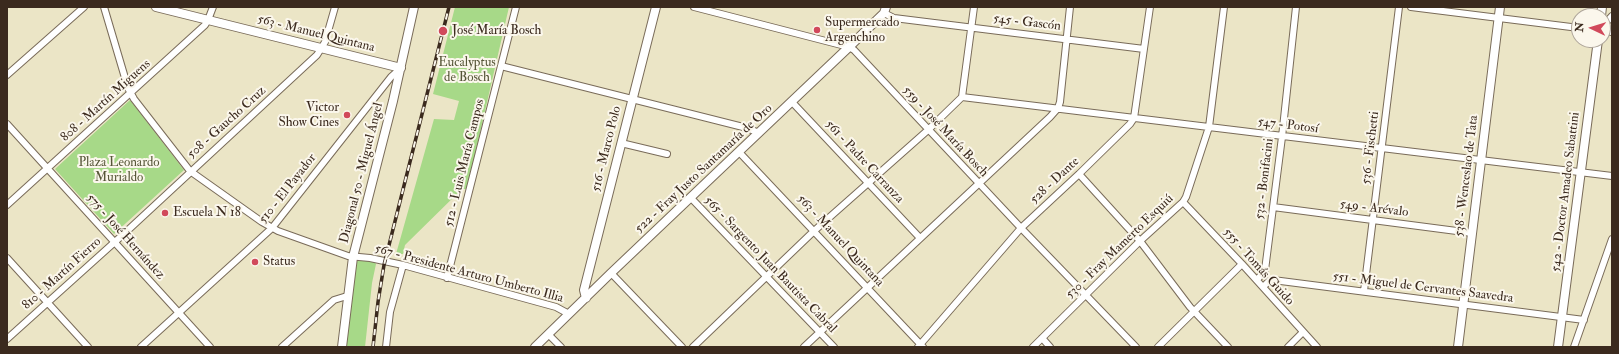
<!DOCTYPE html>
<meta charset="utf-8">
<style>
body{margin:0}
#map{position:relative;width:1619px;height:354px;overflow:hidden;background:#ebe5c6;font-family:"IM FELL Double Pica",serif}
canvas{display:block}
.frame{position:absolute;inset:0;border:8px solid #3b2a1e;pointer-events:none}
.north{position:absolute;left:1571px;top:8px;width:40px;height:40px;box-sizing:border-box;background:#fbf7ec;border:1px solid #aea59a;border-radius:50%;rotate:274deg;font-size:11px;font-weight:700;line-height:16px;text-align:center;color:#3b2a1e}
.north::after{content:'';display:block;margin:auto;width:14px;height:18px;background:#d1495b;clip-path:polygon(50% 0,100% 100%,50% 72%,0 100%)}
</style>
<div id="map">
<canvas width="1619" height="354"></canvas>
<div class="frame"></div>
<div class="north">N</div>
</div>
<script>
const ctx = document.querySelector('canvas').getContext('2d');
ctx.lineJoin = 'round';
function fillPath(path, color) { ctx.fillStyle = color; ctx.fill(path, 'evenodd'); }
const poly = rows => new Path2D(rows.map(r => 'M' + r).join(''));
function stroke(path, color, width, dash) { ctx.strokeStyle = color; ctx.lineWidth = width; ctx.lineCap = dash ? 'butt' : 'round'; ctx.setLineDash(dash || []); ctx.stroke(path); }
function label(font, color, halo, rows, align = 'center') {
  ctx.font = font + ' "IM FELL Double Pica",serif'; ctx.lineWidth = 4; ctx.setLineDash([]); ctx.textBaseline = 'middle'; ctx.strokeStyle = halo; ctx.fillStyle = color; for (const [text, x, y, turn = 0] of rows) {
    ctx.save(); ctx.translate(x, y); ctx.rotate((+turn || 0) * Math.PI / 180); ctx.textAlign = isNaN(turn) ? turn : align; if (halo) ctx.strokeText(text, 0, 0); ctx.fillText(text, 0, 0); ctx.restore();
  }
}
fillPath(poly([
 [455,7,509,7,467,189,462,189,405,245,403,254,396,254,434,119,454,120,459,101,433,94],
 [130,100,184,170,114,234,55,169],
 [359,260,374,261,376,264,372,283,365,347,346,347,356,262]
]), '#a7d988');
const minor = poly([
 [104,7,128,88,134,99,190,171,262,222,278,231,348,256,370,258,403,265,556,307,569,314],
 [694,7,849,47,854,50,1021,228,1136,347],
 [1411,7,1579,28],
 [884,13,894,18,1144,49],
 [1603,26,1612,16],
 [1603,31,1612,32],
 [501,66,747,128,759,133],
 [7,75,84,7],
 [962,97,1612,176],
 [792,102,920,238],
 [7,124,210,347],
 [621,143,667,154],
 [739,152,923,347],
 [1079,174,1140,241,1190,307,1228,347],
 [691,198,834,347],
 [1183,202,1242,264,1317,347],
 [7,205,205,25,208,20,213,7],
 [1273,207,1472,233],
 [7,258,88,347],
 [611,273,682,347],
 [447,278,516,7],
 [1257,280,1265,270,1282,137,1296,7],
 [1263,287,1269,281,1273,280,1584,320],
 [1364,291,1399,7],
 [548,334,561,347],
 [1042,338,1050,347],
 [7,339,127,231,317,55,325,42,335,7],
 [141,347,272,228,391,77,401,68],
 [282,347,334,300,347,296],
 [386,347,390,312,403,265],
 [693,347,814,231,928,130,962,97,974,7],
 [804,347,1050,117,1058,108,1060,102,1070,7],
 [918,347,1021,228,1079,174,1130,124,1134,118,1150,7],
 [1033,347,1140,241,1183,202,1186,197,1209,127,1224,7],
 [1158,347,1242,264],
 [1288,347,1303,332],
 [1574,347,1612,239]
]);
const tertiary = poly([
 [156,7,401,68],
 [1601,16,1602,7],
 [586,298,584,290,656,7],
 [342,347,353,257,393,101,414,7],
 [535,347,611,273,849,47,884,13,886,7],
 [1458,347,1500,7],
 [1558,347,1598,40]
]);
stroke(minor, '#796b59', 8);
stroke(tertiary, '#796b59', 10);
stroke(minor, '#fff', 6);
stroke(tertiary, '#fff', 8);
const rail = poly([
 [373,347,378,302,384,265,449,7]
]);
stroke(rail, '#3b2a1e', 3.5);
stroke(rail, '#fbf7ec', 2, [6]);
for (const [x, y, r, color] of [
 [817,30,4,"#d1495b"],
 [443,31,5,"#d1495b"],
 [347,115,4,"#d1495b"],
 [165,213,4,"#d1495b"],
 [255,262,4,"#d1495b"]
]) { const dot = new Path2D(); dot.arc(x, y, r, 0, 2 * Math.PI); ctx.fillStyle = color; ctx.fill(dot); stroke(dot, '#fbf7ec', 1.5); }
label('13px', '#3b2a1e', '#fbf7ec', [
 ["Supermercado",825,23],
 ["Argenchino",825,38],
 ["José María Bosch",452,31],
 ["Victor",339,108,"right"],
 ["Show Cines",339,123,"right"],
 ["Escuela N 18",173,213],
 ["Status",263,262]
], 'left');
label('13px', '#3b2a1e', '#fbf7ec', [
 ["545 - Gascón",1027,23,7],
 ["563 - Manuel Quintana",316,34,14],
 ["808 - Martín Miguens",106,101,-42],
 ["508 - Gaucho Cruz",227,123,-42],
 ["547 - Potosí",1288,126,7],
 ["559 - José María Bosch",945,132,47],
 ["536 - Fischetti",1371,148,-83],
 ["516 - Marco Polo",607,149,-76],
 ["561 - Padre Carranza",864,162,47],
 ["512 - Luis María Campos",465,163,-76],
 ["522 - Fray Justo Santamaría de Oro",704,169,-43],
 ["Diagonal 50 - Miguel Ángel",362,173,-76],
 ["538 - Wenceslao de Tata",1467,176,-83],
 ["532 - Bonifacini",1265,179,-83],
 ["528 - Dante",1055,181,-43],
 ["510 - El Payador",288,189,-52],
 ["542 - Doctor Amadeo Sabattini",1566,192,-83],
 ["549 - Arévalo",1374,209,7],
 ["575 - José Hernández",125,237,48],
 ["563 - Manuel Quintana",840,241,47],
 ["530 - Fray Mamerto Esquiú",1120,247,-44],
 ["565 - Sargento Juan Bautista Cabral",770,265,46],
 ["555 - Tomás Guido",1258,267,48],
 ["810 - Martín Fierro",62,274,-42],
 ["567 - Presidente Arturo Umberto Illia",469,274,15],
 ["551 - Miguel de Cervantes Saavedra",1423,288,7]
]);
label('13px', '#565638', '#fbf7ec', [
 ["Eucalyptus",467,63],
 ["de Bosch",467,78],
 ["Plaza Leonardo",119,163],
 ["Murialdo",119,178]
]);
</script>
